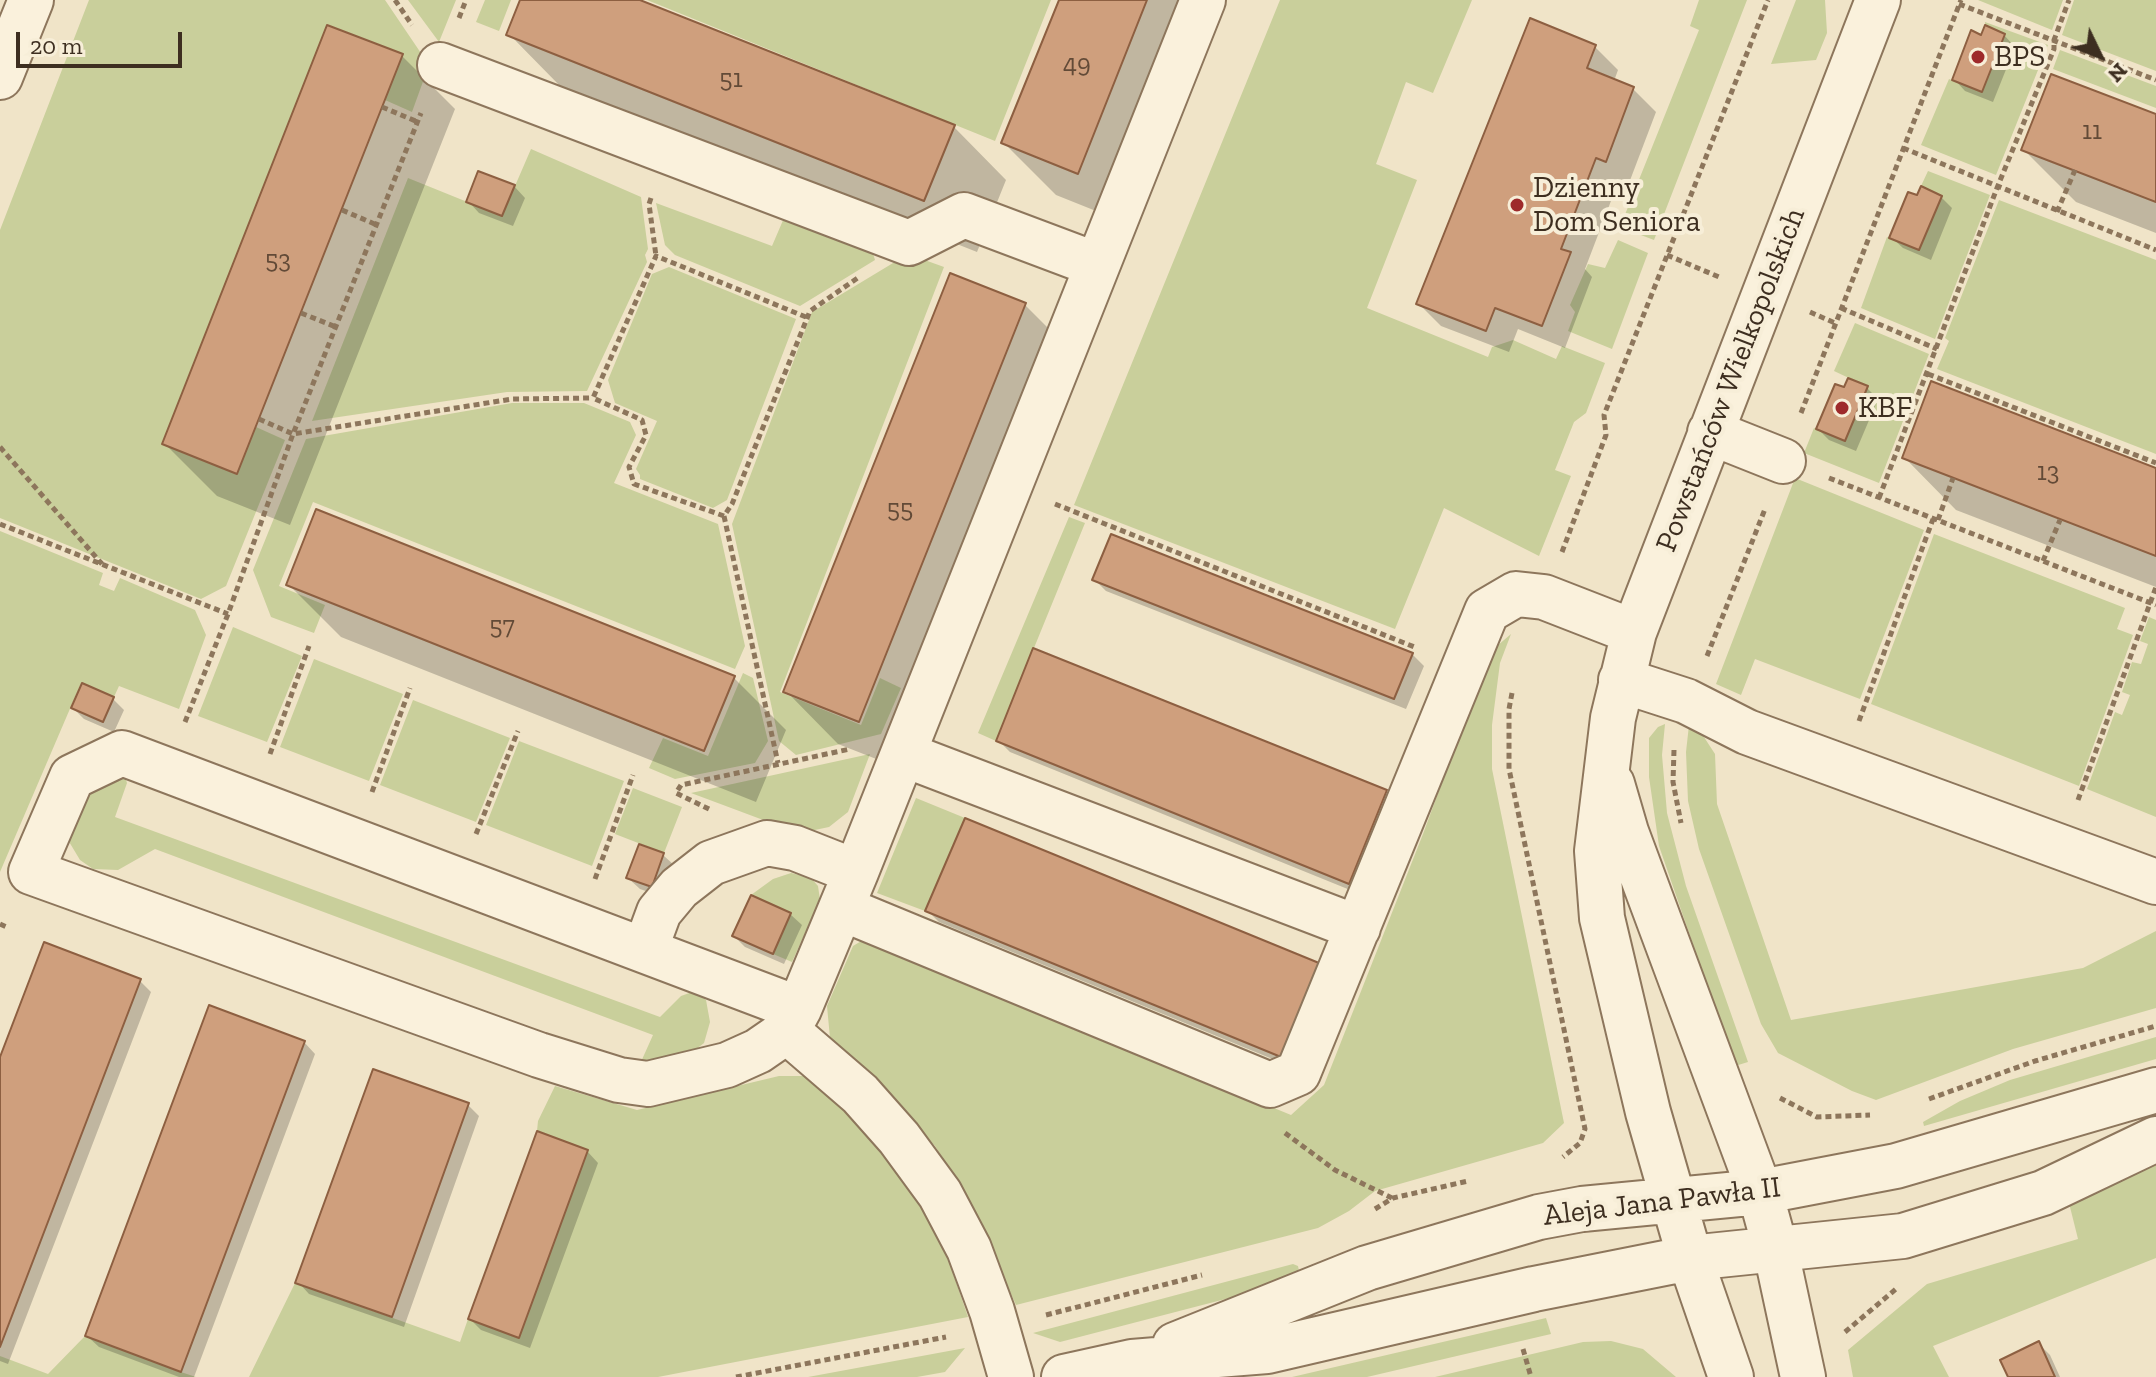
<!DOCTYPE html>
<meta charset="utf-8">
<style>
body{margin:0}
#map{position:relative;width:2156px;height:1377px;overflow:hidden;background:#f0e4c8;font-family:"Zilla Slab",serif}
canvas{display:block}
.north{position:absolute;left:2060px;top:16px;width:80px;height:80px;-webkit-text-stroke:6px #f7eed8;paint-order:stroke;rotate:133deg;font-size:22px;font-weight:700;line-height:32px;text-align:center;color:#3d2e20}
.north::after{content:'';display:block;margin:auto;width:28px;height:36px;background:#3d2e20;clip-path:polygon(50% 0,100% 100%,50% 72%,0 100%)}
.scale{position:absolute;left:16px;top:32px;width:166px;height:36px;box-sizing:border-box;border:4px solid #3d2e20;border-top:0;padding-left:10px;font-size:24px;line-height:28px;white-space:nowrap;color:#3d2e20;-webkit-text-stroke:6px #f7eed8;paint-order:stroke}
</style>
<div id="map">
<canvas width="2156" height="1377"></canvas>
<div class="north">N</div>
<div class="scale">20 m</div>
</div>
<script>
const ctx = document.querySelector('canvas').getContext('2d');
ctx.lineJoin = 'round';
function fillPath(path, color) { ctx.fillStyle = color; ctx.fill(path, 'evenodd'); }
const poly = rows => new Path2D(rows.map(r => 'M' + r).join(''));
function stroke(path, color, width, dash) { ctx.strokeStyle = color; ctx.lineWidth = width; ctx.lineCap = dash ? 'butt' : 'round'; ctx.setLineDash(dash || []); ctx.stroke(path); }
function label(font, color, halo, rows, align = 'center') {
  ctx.font = font + ' "Zilla Slab",serif'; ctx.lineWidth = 8; ctx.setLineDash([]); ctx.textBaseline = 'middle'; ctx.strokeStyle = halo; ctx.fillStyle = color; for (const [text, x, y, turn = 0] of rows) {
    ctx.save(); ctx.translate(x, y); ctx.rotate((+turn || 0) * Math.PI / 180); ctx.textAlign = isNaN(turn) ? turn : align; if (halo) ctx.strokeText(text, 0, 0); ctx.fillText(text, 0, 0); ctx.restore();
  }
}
fillPath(poly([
 [89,0,385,0,429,65,412,112,385,100,403,54,327,25,162,443,237,474,256,427,285,440,226,586,201,599,0,518,0,230],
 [408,0,456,0,439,42],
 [485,0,511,0,499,31,476,22],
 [647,0,1051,0,995,141],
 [1280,0,1472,0,1433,93,1406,82,1376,164,1417,180,1367,308,1488,357,1492,347,1513,340,1556,359,1562,346,1605,363,1586,413,1574,422,1555,470,1571,476,1539,556,1444,508,1395,629,1074,505],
 [1699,0,1747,0,1654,240,1620,227,1699,30,1690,26],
 [1796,0,1825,0,1827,33,1816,60,1771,64],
 [1978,0,2063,0,2052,30],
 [2074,0,2156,0,2156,71,2062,35],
 [1985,22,2048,45,1996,175,1921,145,1949,79,1981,92,2004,34,1985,25],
 [2060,50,2156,86,2156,108,2053,69],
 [531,149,641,197,648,249,645,255,647,262,587,391,507,392,312,421,408,178,502,216],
 [1928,171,1990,195,1935,339,1861,308,1887,237,1919,250,1942,196,1921,186],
 [1999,200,2156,260,2156,454,1937,369,1949,341,1945,338],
 [656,203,772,246,784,218,870,244,875,260,800,306,675,255,665,245],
 [1618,240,1648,253,1612,349,1568,331,1575,312,1570,305,1588,264,1605,268],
 [908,254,944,267,780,692,861,725,880,678,901,688,881,734,796,755,779,741,732,524,812,312],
 [669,267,796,319,727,500,713,508,640,479,640,475,636,469,657,421,615,403,608,380,652,274],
 [1855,323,1929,354,1879,483,1804,453,1814,428,1845,441,1868,387,1834,371],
 [512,403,584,403,630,422,636,435,614,483,718,524,745,646,735,669,313,502,279,586,325,605,314,633,271,617,253,570,306,439],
 [1795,478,1924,530,1860,699,1755,659,1741,695,1716,684],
 [1069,517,1085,523,996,741,978,733],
 [0,531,103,573,99,585,114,591,120,578,195,610,206,635,179,709,119,686,114,697,81,683,0,872],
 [1934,534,2125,608,2117,629,2133,635,2079,786,1871,704],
 [2149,617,2156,620,2156,817,2087,789,2115,712,2122,715,2130,695,2122,692,2132,662,2141,664,2148,644,2140,641],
 [233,627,302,656,267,742,198,716],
 [1511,634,1500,663,1492,725,1492,769,1564,1123,1543,1143,1375,1191,1349,1211,1318,1228,1016,1305,966,1195,935,1146,894,1100,830,1038,827,1006,853,946,863,940,903,955,1291,1115,1324,1085,1423,834,1486,663,1497,646],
 [314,659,403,694,369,781,280,747],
 [743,673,753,678,768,741,755,763,675,779,649,768,663,738,708,756],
 [413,700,510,738,476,822,380,785],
 [1665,724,1662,755,1667,813,1686,886,1748,1062,1735,1066,1659,846,1649,777,1649,738,1658,727],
 [1689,725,1702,734,1715,754,1717,804,1791,1020,2083,968,2156,931,2156,1008,2013,1049,1876,1100,1852,1091,1778,1053,1761,1024,1699,849,1688,801,1686,752],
 [519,741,624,781,592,866,486,825],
 [870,754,848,812,829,827,810,831,790,830,691,793],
 [111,774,125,777,127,783,115,817,660,1017,681,996,695,991,706,1000,710,1022,704,1043,690,1054,640,1064,653,1035,155,849,118,870,93,869,80,860,68,840,79,793],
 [633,788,682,807,664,853,615,834],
 [916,798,965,818,925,911,877,893],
 [791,873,811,878,818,886,820,900,792,962,773,954,791,913,751,895,773,879],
 [2156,1037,2156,1059,1924,1126,1923,1122,1960,1101,2010,1080],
 [779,1076,803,1076,828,1090,897,1163,940,1235,968,1317,658,1377,249,1377,295,1283,460,1342,468,1319,519,1338,588,1150,537,1131,538,1121,555,1086,637,1110],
 [2156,1157,2156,1258,1933,1346,1949,1377,1853,1377,1848,1350,1927,1284,2078,1239,2069,1203],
 [1293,1264,1298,1266,1299,1271,1264,1289,1060,1342,1033,1333],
 [1546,1318,1551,1334,1367,1377,1292,1377],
 [85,1336,181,1372,196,1377,0,1377,0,1356,48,1374],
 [1611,1341,1643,1349,1676,1377,1435,1377,1583,1342],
 [965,1348,945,1372,917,1377,808,1377]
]), '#c9cf9b');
fillPath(poly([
 [522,0,635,0,954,127,1006,180,977,252,561,87,509,34],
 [1061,0,1220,0,1131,225,1056,195,1004,143],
 [2004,35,2015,47,1993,102,1965,91,1954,79,1982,37],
 [1595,47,1618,70,1614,81,1633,89,1656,112,1629,183,1619,180,1585,269,1592,277,1565,348,1518,329,1509,352,1441,326,1418,303],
 [402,56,455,109,290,525,217,496,164,443],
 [2156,116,2156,233,2076,202,2024,150],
 [514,186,525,198,513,226,479,213,468,201],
 [1941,197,1952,208,1931,260,1903,248,1891,237,1918,198],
 [1025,305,1077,357,912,773,838,744,786,691],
 [1867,388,1878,399,1856,451,1829,440,1818,429,1846,390],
 [1904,457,2156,470,2156,587,1956,510],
 [1095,580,1412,654,1424,666,1406,709,1106,591],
 [288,584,734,678,786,730,756,802,341,637],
 [113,699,124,710,114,732,84,719,73,708],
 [998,740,1385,792,1397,803,1360,894,1010,752],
 [640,847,663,855,675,866,663,897,640,889,628,878],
 [928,911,1318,965,1329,976,1292,1067,939,922],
 [790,914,802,925,784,964,745,947,734,936],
 [140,981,151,992,8,1364,0,1361,0,1063],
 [304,1042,315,1054,194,1377,179,1377,99,1347,87,1336],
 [468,1105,479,1116,404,1327,309,1294,298,1282],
 [587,1151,598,1163,530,1348,481,1330,470,1319],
 [2039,1344,2050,1355,2060,1377,2010,1377]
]), '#0003');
const building = poly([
 [520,0,640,0,955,125,924,201,506,35,520,0],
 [1059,0,1147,0,1078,174,1001,143,1059,0],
 [1530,18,1596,45,1587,68,1634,87,1606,162,1596,158,1561,249,1571,252,1542,326,1495,308,1486,331,1416,304,1530,18],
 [327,25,403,54,237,474,162,444,327,25],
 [1985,25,2005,34,1982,92,1952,80,1971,30,1981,35,1985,25],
 [2051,74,2156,114,2156,202,2021,150,2051,74],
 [478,171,515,185,502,216,466,202,478,171],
 [1921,186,1942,196,1919,250,1889,238,1908,192,1917,195,1921,186],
 [950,273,1026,303,859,722,783,692,950,273],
 [1848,378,1868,386,1845,441,1816,429,1835,384,1844,387,1848,378],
 [1931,381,2156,468,2156,556,1902,458,1931,381],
 [316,509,735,676,704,751,286,585,316,509],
 [1111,534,1413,653,1394,699,1092,580,1111,534],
 [1033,648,1387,790,1349,884,996,741,1033,648],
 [82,683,114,697,103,722,71,708,82,683],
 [965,818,1319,963,1281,1057,925,911,965,818],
 [639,844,664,853,652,887,626,878,639,844],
 [751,895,791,913,773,954,732,936,751,895],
 [44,942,141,979,0,1347,0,1057,44,942],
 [209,1005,305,1041,181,1372,85,1336,209,1005],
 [373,1069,469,1103,392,1317,295,1283,373,1069],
 [537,1131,588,1150,519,1338,468,1319,537,1131],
 [2039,1341,2055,1377,2008,1377,2000,1360,2039,1341]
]);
fillPath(building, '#cf9f7d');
stroke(building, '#8d5f41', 2);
const minor = poly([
 [440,65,909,243,964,215,1097,265],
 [0,77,31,0],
 [1710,432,1783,461],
 [1621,680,1686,701,1747,732,2156,882],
 [903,754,1358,928],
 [1612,784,1626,832,1760,1192,1775,1247,1803,1377],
 [841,908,1270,1085,1298,1073,1487,611,1516,594,1544,597,1634,632],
 [645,950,659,912,679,888,711,863,767,843,795,848,856,872],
 [787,1031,758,1051,727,1065,648,1084,619,1080,539,1055,31,872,72,777,122,753,799,1009],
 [1175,1345,1367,1268,1539,1217,1582,1209,1760,1192,1896,1166,2156,1090],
 [1011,1377,992,1311,969,1249,940,1194,899,1138,860,1094,787,1031,799,1009,856,872,1203,0],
 [1064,1377,1132,1362,1267,1351,1534,1289,1690,1258,1903,1236,2043,1193,2156,1139],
 [1731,1377,1690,1258,1648,1112,1602,918,1597,851,1613,718,1634,632,1878,0]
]);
stroke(minor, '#8d765c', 48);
stroke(poly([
 [395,0,412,25],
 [1959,4,2156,80],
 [459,18,466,0],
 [382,107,418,122],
 [1903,148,2156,250],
 [651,198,649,204,656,256],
 [342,210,377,225],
 [2057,212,2075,170],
 [1667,255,1719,277],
 [1841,308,1937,349],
 [1810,312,1835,323],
 [301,313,336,327],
 [806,317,656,256,593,398,642,420,646,435,629,467,634,484,724,516,732,504,810,311,859,277],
 [1928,374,2156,463],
 [1801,413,1961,0],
 [259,419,293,434,512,399,593,398],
 [0,447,102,564],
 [1829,478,2156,605],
 [1879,498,1997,188,2054,49,2054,40,2069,0],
 [1055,504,1417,648],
 [724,516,778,763],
 [1938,520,1953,478],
 [0,524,228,614],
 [1562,552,1606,435,1604,415,1768,0],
 [2043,561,2060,520],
 [1707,656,1765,509],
 [1512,693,1509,709,1509,769,1585,1129,1580,1143,1563,1157],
 [1859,721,1933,519],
 [185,722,228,614,293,434,421,113],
 [1674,750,1673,782,1681,823],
 [270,754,309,646],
 [372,792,410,688],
 [2078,800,2156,587],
 [709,809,676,793,681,785,850,749],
 [476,834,518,731],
 [595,879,633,775],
 [0,924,9,928],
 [1780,1098,1817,1117,1870,1115],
 [1929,1099,2035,1061,2156,1026],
 [1285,1133,1335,1170,1392,1198],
 [1375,1209,1393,1198,1468,1181],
 [1046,1315,1202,1275],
 [1845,1332,1896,1289],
 [1523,1349,1531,1377],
 [736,1377,946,1337]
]), '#8d765c', 5, [6, 4]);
stroke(minor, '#faf1dc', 44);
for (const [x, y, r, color] of [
 [1978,57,8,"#9e2a2b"],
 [1517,205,8,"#9e2a2b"],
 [1842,408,8,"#9e2a2b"]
]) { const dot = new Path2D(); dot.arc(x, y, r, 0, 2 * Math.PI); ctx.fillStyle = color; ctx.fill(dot); stroke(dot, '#f7eed8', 3); }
label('26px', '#624a37', null, [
 ["49",1077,65],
 ["51",731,80],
 ["11",2092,132],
 ["53",278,261],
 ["13",2048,473],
 ["55",900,510],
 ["57",502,627]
]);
label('30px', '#3d2e20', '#f7eed8', [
 ["BPS",1994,57],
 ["Dzienny",1533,188],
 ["Dom Seniora",1533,222],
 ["KBF",1858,408]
], 'left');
label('30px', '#3d2e20', '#f7eed8', [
 ["Powstańców Wielkopolskich",1731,380,-69],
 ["Aleja Jana Pawła II",1662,1202,-7]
]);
</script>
